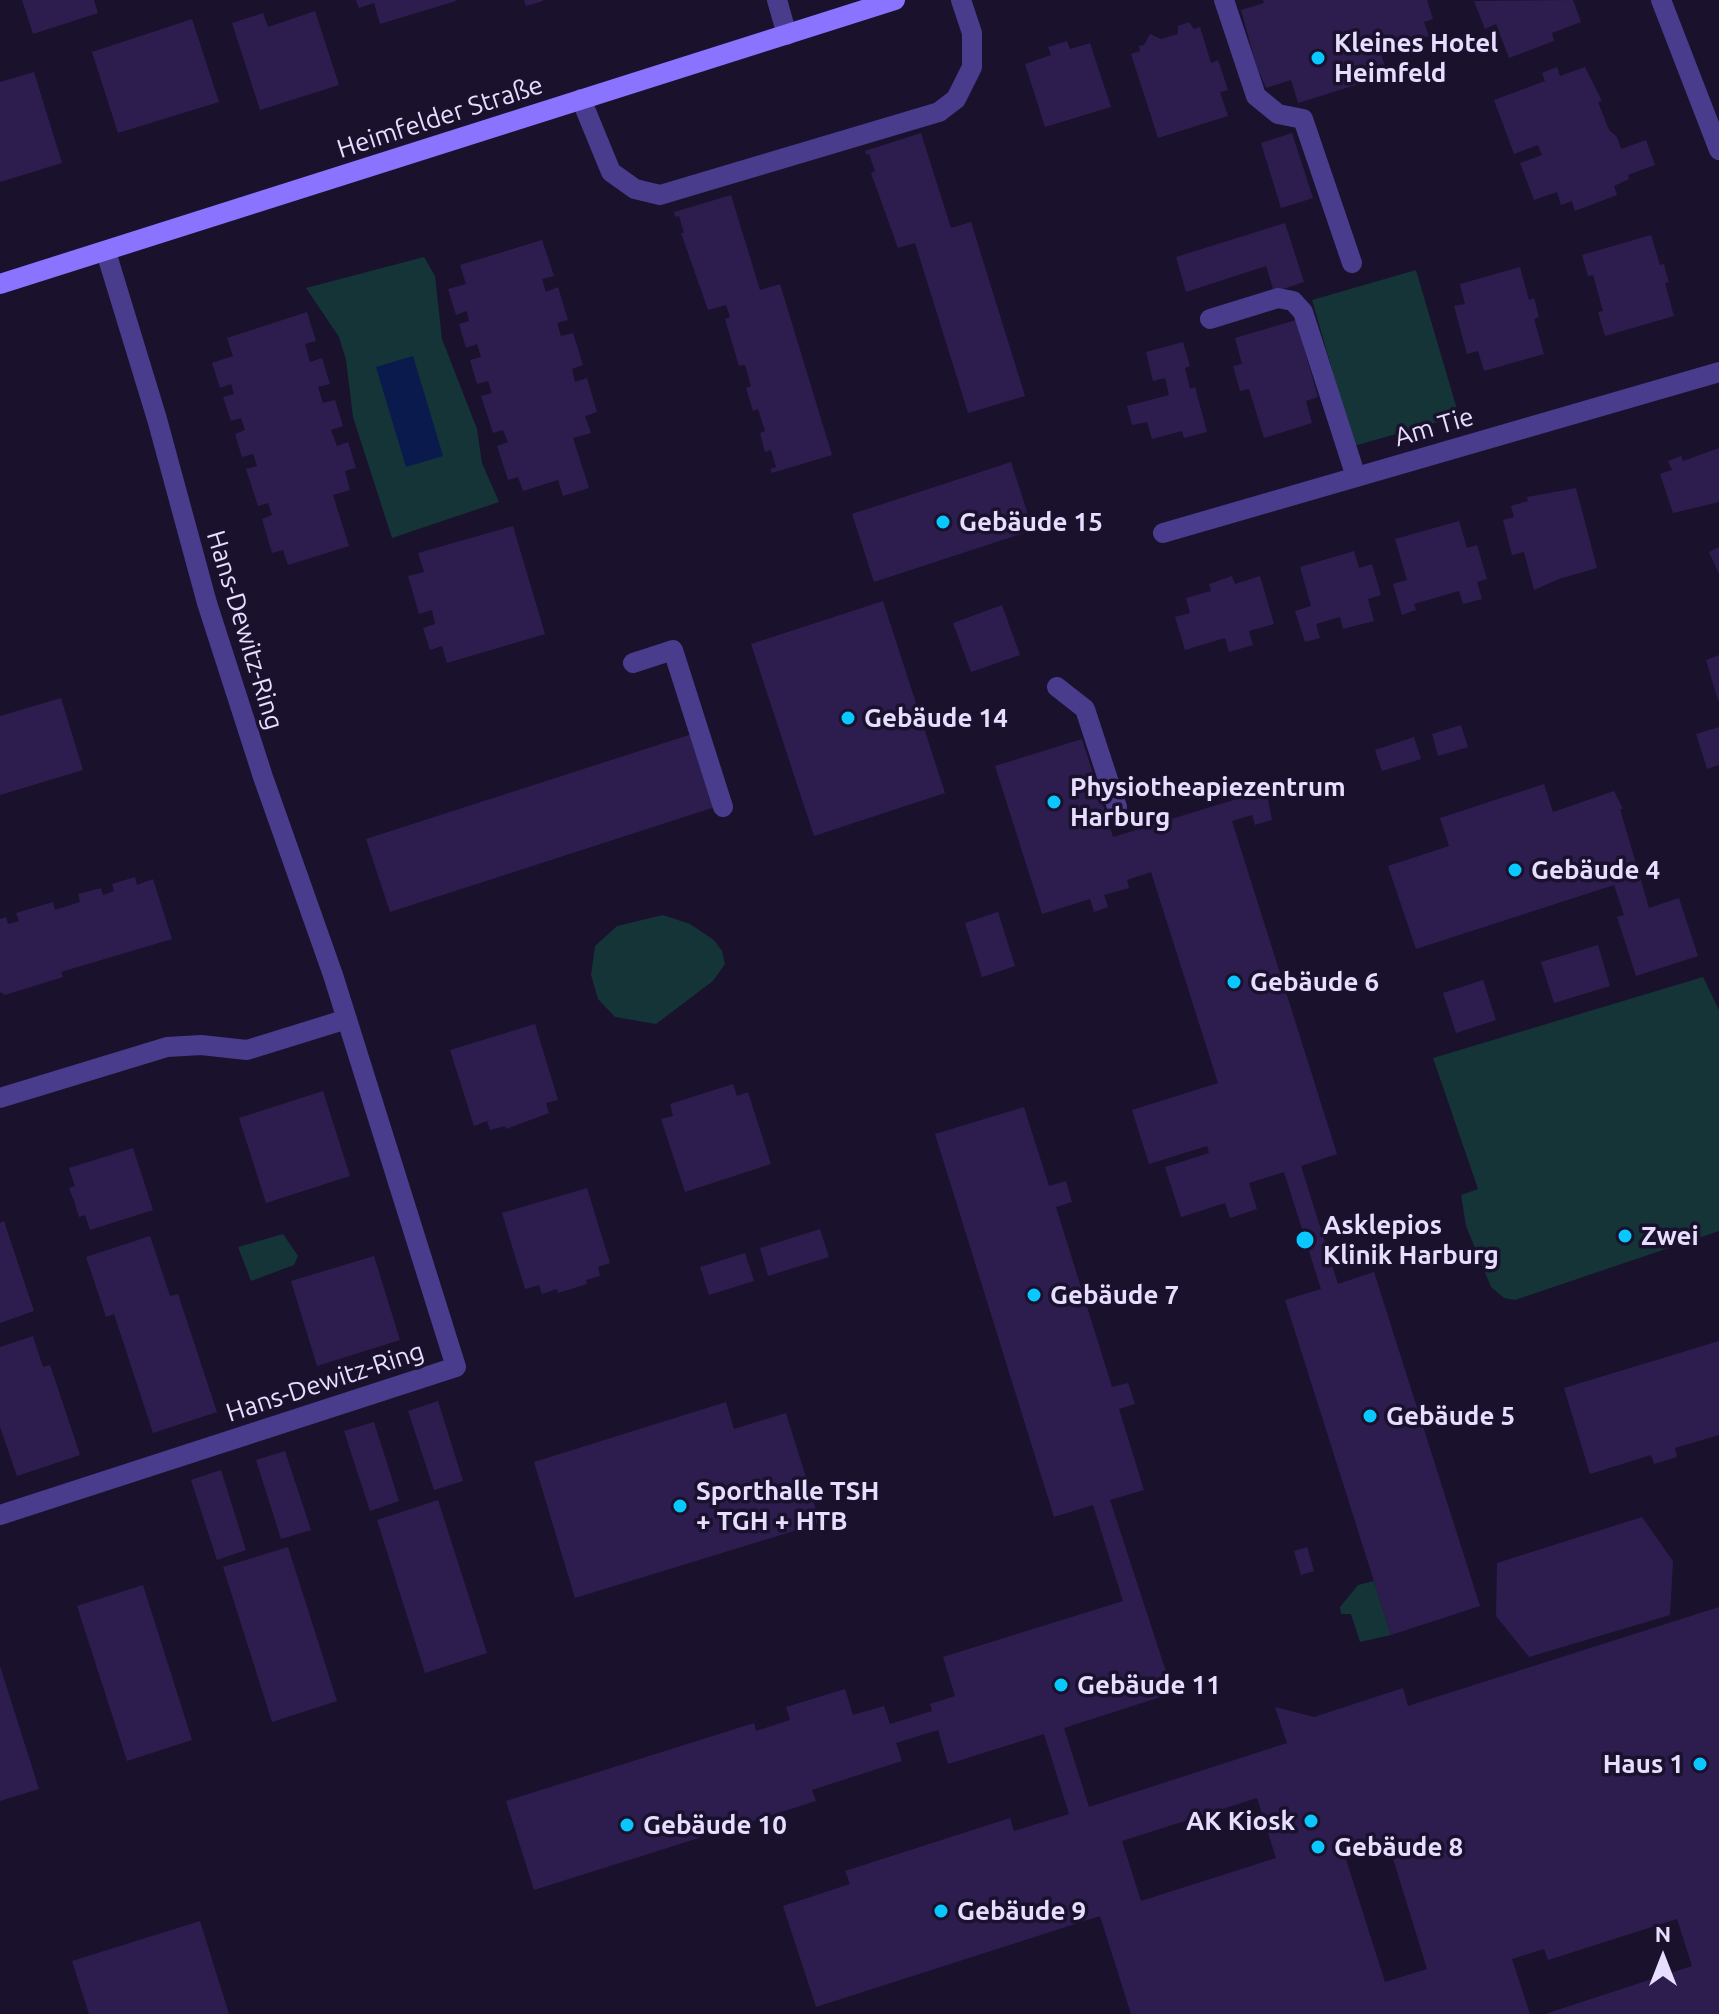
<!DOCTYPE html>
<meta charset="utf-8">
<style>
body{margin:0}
#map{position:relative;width:1719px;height:2014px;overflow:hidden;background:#1a112d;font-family:Ubuntu,sans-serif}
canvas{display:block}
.north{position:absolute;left:1623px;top:1918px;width:80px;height:80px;-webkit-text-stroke:6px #1a112d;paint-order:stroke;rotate:0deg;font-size:22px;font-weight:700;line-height:32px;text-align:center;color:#e6ddff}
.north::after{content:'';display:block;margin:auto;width:28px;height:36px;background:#e6ddff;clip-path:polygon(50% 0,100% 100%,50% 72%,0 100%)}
</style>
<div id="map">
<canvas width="1719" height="2014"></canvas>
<div class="north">N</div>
</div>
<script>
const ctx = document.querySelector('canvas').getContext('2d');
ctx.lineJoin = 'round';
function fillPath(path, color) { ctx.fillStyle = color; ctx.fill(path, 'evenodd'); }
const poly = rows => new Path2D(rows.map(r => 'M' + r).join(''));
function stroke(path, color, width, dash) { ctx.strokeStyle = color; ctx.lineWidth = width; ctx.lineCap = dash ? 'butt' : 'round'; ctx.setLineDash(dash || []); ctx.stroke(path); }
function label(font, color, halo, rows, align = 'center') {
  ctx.font = font + ' Ubuntu,sans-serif'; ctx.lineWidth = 7; ctx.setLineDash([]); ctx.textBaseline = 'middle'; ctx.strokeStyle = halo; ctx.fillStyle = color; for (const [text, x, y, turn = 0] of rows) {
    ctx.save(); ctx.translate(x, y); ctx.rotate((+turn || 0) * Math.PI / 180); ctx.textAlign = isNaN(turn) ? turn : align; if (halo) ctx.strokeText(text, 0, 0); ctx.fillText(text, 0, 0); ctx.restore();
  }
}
fillPath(poly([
 [424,257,435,276,442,339,477,429,482,463,499,502,392,538,353,417,346,360,339,337,306,288],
 [1416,270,1459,416,1354,446,1312,300],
 [663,915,690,924,714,940,722,951,725,964,713,981,656,1024,615,1017,598,999,591,975,595,946,617,926],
 [1703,977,1719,1010,1719,1231,1515,1300,1504,1298,1491,1287,1466,1226,1461,1195,1478,1189,1433,1058],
 [283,1234,298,1256,294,1265,251,1281,238,1247],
 [1374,1581,1391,1635,1360,1642,1351,1614,1341,1614,1340,1607,1358,1585]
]), '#143437');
fillPath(poly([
 [413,356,443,456,406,467,376,367]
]), '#0a1a4d');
fillPath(poly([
 [22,0,94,0,98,13,33,34],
 [356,0,455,0,456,1,380,24,374,3,359,8],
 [524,0,543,0,543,1,526,6],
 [1263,0,1427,0,1433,19,1424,22,1429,36,1380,51,1388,75,1298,103,1291,80,1266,88,1256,65,1241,10,1264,3],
 [1573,0,1581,22,1552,33,1554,41,1509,58,1496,24,1485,29,1474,1],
 [315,11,339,85,260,110,232,23,263,13,268,27],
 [192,19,219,102,118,133,92,52],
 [1189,22,1194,29,1200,27,1211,63,1218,60,1228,90,1220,92,1228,116,1158,138,1131,54,1140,51,1139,46,1144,45,1150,34,1161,39,1178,34,1178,26],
 [1067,41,1070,49,1090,43,1111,107,1045,127,1025,64,1051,55,1048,47],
 [1557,67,1560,76,1585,67,1602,101,1598,102,1609,130,1617,137,1621,149,1646,140,1655,165,1628,175,1629,179,1614,186,1617,195,1575,211,1572,201,1561,205,1557,192,1534,200,1520,163,1542,155,1538,145,1514,154,1494,100,1545,81,1542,73],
 [34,72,62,163,0,182,0,82],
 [921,133,951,228,971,222,1025,396,968,413,915,243,898,248,871,173,875,171,869,154,866,155,865,151],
 [1292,133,1313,198,1281,208,1261,143],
 [731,195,760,290,780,284,832,455,772,473,770,469,776,467,771,450,765,452,760,433,765,431,758,409,753,411,746,388,751,386,745,365,739,366,725,319,730,317,726,305,708,310,681,233,684,233,679,216,675,217,674,212],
 [1285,223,1304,282,1274,292,1266,266,1186,292,1176,257],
 [1651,235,1660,265,1664,264,1666,273,1669,282,1665,283,1674,316,1605,336,1598,312,1603,311,1593,275,1588,276,1582,255],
 [542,240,554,276,542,279,546,292,558,287,568,320,557,323,561,336,573,333,583,365,572,369,575,382,587,378,597,412,585,416,591,433,573,438,589,488,563,496,558,480,523,491,518,477,508,480,497,446,508,442,503,430,493,433,481,396,492,393,488,381,477,384,470,360,481,357,477,344,466,348,459,324,469,321,467,311,456,315,448,289,466,284,460,265],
 [1520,267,1529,300,1534,298,1539,317,1534,319,1544,354,1484,371,1478,351,1467,354,1454,306,1465,304,1460,284],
 [307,312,316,341,305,344,310,362,322,358,330,384,318,387,323,403,335,400,343,426,331,430,337,446,348,442,356,468,345,471,350,490,333,495,349,546,288,565,283,550,272,553,262,519,272,515,268,503,258,506,246,469,257,466,253,454,242,457,235,434,245,430,241,418,231,421,223,397,234,394,231,384,220,388,212,363,233,356,227,338],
 [1296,320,1318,397,1306,401,1312,423,1264,438,1249,389,1240,391,1233,366,1242,364,1235,338],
 [1183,342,1190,366,1185,368,1190,389,1195,387,1207,432,1184,438,1182,431,1152,439,1147,422,1132,425,1127,406,1169,395,1165,378,1153,381,1146,352],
 [1719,448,1719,502,1673,513,1660,474,1672,470,1668,461,1681,456,1683,461],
 [1011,462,1033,530,874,582,852,514],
 [1576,488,1597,568,1559,579,1534,590,1524,552,1512,555,1503,520,1514,517,1511,506,1528,501,1527,497],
 [1459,521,1467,548,1477,545,1487,579,1477,582,1482,599,1463,604,1459,591,1414,604,1416,610,1402,615,1393,584,1407,580,1395,539],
 [513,526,545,634,447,663,442,646,430,650,423,628,435,624,432,610,419,614,408,576,424,572,418,553],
 [1719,547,1719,574,1709,552],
 [1354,551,1359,568,1372,564,1381,595,1368,599,1374,621,1343,629,1340,617,1316,624,1320,638,1305,642,1295,611,1311,606,1300,567],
 [1232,576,1235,584,1260,576,1274,624,1249,631,1253,645,1229,652,1225,638,1185,650,1175,617,1190,613,1186,598,1211,591,1209,584],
 [883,601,945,793,814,836,751,644],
 [1002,605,1020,655,971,672,953,623],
 [1719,655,1719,700,1718,700,1706,660],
 [61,698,83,770,0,795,0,716],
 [1461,725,1468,747,1438,756,1432,734],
 [1719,727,1719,765,1707,769,1696,734],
 [692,734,715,807,390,912,366,839],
 [1414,737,1421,759,1382,771,1375,750],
 [1082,739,1113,837,1266,790,1272,820,1255,825,1252,815,1232,821,1337,1154,1301,1166,1338,1284,1374,1272,1480,1606,1391,1635,1285,1300,1321,1289,1284,1172,1249,1183,1257,1209,1230,1218,1225,1203,1181,1217,1165,1167,1209,1153,1207,1146,1149,1164,1132,1110,1218,1083,1151,872,1127,880,1129,888,1104,895,1108,907,1094,912,1090,899,1042,914,995,766],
 [1544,784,1553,812,1614,791,1623,809,1620,809,1649,908,1679,898,1698,956,1636,976,1617,917,1624,915,1614,885,1416,949,1388,866,1449,846,1440,818],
 [135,877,137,885,153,879,172,939,61,972,63,977,5,995,0,992,0,919,6,917,8,924,19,921,16,913,53,902,55,910,80,902,78,894,101,888,103,895,109,893,114,891,112,884],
 [998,912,1015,966,982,977,965,923],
 [1598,945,1610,986,1554,1003,1541,962],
 [1483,980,1496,1020,1456,1033,1443,993],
 [535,1024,558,1100,546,1103,549,1113,506,1129,505,1126,490,1130,487,1121,474,1126,450,1050],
 [733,1084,737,1096,748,1092,771,1164,685,1192,661,1119,673,1116,670,1104],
 [323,1091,350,1176,266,1203,239,1118],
 [1024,1107,1049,1186,1066,1181,1072,1202,1056,1207,1112,1387,1128,1383,1135,1404,1119,1409,1144,1490,1110,1500,1173,1693,1064,1728,1089,1807,1287,1743,1275,1707,1314,1717,1403,1688,1408,1706,1719,1607,1719,2014,1545,2014,1692,1966,1677,1919,1548,1960,1544,1949,1512,1959,1530,2014,1131,2014,1100,1916,816,2007,783,1906,850,1884,845,1871,1010,1818,1014,1831,1069,1814,1044,1734,948,1764,938,1730,896,1743,902,1761,812,1790,816,1801,534,1890,506,1801,754,1723,756,1731,790,1720,786,1707,845,1689,853,1715,884,1706,890,1724,932,1711,930,1704,955,1696,943,1657,1123,1601,1093,1505,1054,1517,935,1134],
 [1257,1798,1276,1858,1141,1901,1122,1841],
 [1387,1839,1427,1969,1385,1982,1344,1853],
 [133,1148,153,1210,90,1230,85,1215,79,1217,74,1201,69,1188,75,1186,69,1168],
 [587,1188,610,1263,598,1267,600,1276,586,1280,587,1284,558,1293,557,1289,542,1294,539,1285,525,1289,502,1213],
 [4,1221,34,1311,0,1323,0,1223],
 [820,1229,829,1257,768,1276,760,1248],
 [150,1236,170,1296,178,1294,217,1412,153,1433,114,1314,106,1317,86,1257],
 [745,1253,754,1281,709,1295,700,1267],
 [374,1256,400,1340,317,1366,291,1281],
 [33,1336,43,1367,50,1365,80,1455,17,1476,0,1427,0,1347],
 [1719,1341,1719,1435,1675,1448,1677,1457,1654,1464,1651,1455,1590,1474,1564,1388],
 [438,1401,463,1481,434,1490,408,1411],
 [726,1402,734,1429,786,1413,820,1523,575,1598,534,1462],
 [374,1422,399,1501,370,1511,344,1431],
 [285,1451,311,1530,281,1539,256,1460],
 [221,1470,246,1550,217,1560,191,1480],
 [438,1500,487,1653,425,1673,377,1520],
 [1642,1517,1673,1561,1670,1615,1529,1657,1496,1616,1497,1563],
 [288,1547,337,1701,272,1722,223,1567],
 [1307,1547,1314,1571,1301,1575,1294,1551],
 [143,1585,192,1740,127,1761,77,1606],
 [0,1666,39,1789,0,1801],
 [200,1921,229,2014,89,2014,72,1961]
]), '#2d1d4e');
stroke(poly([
 [1224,0,1256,96,1278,114,1303,119,1352,263],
 [581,99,611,172,635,189,660,195,939,112,956,99,972,67,972,33,961,0],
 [1210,319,1278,298,1293,301,1303,312,1356,477],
 [633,663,673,650,723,807],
 [1057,687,1085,709,1117,807]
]), '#493c8c', 20);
stroke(poly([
 [777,0,787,35],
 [1661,0,1719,150],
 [1163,533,1719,372],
 [0,1098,167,1047,201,1045,247,1050,347,1019],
 [0,1515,456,1367,333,975,263,777,207,603,157,419,106,252]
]), '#493c8c', 20);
stroke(poly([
 [0,284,895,0]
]), '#8a74ff', 20);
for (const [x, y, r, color] of [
 [1318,58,8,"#09c7ff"],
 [943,522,8,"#09c7ff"],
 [848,718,8,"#09c7ff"],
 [1054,802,8,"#09c7ff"],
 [1515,870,8,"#09c7ff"],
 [1234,982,8,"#09c7ff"],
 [1625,1236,8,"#09c7ff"],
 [1305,1240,10,"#09c7ff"],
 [1034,1295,8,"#09c7ff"],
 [1370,1416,8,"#09c7ff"],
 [680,1506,8,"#09c7ff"],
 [1061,1685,8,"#09c7ff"],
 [1700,1764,8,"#09c7ff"],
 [1311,1821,8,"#09c7ff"],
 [627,1825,8,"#09c7ff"],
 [1318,1847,8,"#09c7ff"],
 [941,1911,8,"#09c7ff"]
]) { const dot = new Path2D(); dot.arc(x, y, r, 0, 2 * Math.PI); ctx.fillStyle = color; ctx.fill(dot); stroke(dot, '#1a112d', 3); }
label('bold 26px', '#e6ddff', '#1a112d', [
 ["Kleines Hotel",1334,43],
 ["Heimfeld",1334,73],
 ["Gebäude 15",959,522],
 ["Gebäude 14",864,718],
 ["Physiotheapiezentrum",1070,787],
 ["Harburg",1070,817],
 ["Gebäude 4",1531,870],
 ["Gebäude 6",1250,982],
 ["Asklepios",1323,1225],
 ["Klinik Harburg",1323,1255],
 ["Zwei",1641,1236],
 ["Gebäude 7",1050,1295],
 ["Gebäude 5",1386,1416],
 ["Sporthalle TSH",696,1491],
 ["+ TGH + HTB",696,1521],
 ["Gebäude 11",1077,1685],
 ["Haus 1",1684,1764,"right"],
 ["AK Kiosk",1295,1821,"right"],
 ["Gebäude 10",643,1825],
 ["Gebäude 8",1334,1847],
 ["Gebäude 9",957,1911]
], 'left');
label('26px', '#e6ddff', '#1a112d', [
 ["Heimfelder Straße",440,117,-18],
 ["Am Tie",1434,427,-16],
 ["Hans-Dewitz-Ring",245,630,73],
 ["Hans-Dewitz-Ring",325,1382,-18]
]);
</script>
